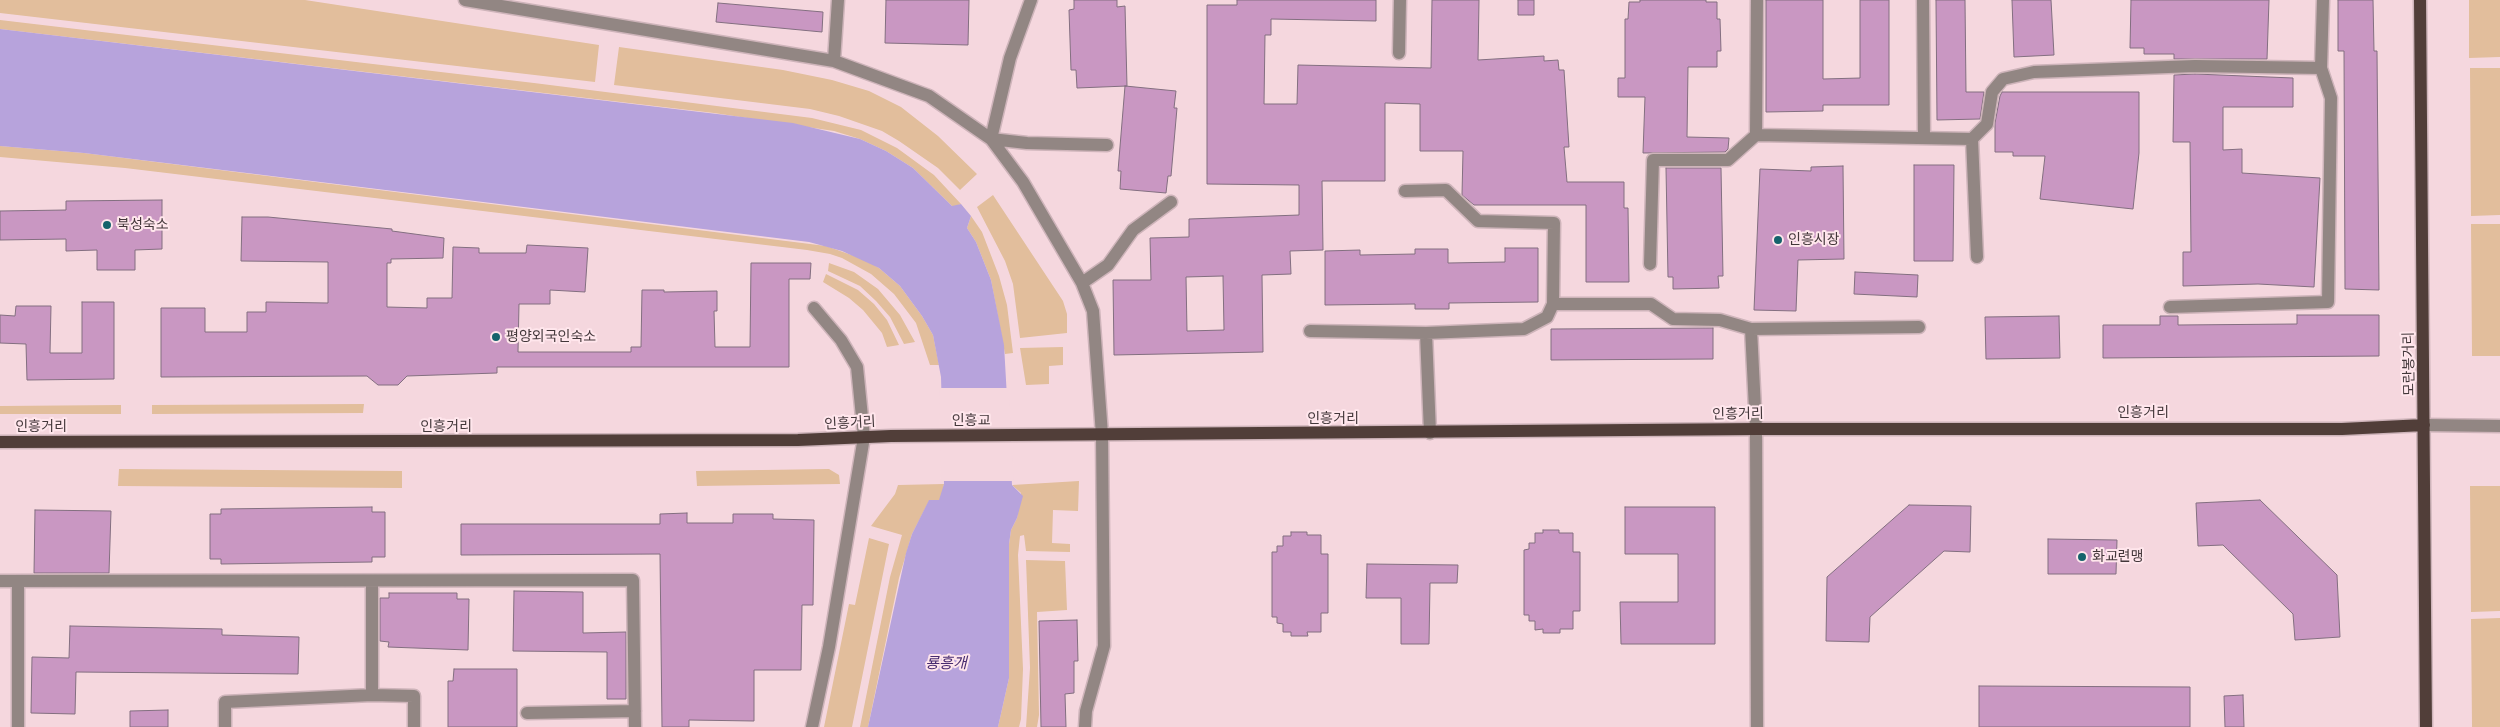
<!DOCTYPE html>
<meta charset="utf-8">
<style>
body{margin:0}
canvas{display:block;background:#f5d7de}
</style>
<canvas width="2500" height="727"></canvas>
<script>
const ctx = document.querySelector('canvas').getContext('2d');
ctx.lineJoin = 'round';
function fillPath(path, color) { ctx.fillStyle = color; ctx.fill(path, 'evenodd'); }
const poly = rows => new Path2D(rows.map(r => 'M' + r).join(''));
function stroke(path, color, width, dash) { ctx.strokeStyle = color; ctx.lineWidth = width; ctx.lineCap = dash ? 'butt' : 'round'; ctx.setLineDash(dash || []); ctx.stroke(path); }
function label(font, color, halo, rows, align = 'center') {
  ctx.font = font + ' "Crimson Pro","Noto Sans KR",serif'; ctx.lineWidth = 4; ctx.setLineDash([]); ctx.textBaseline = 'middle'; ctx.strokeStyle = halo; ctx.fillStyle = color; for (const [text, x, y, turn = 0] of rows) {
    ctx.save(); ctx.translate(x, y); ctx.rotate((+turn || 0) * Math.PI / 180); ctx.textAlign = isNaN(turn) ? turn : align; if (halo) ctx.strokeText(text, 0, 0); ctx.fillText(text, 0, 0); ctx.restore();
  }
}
fillPath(poly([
 [0,0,305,0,599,45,595,82,0,13],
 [2469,0,2500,0,2500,57,2469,58],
 [0,20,534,83,812,118,861,130,897,148,934,175,961,204,953,207,913,168,886,151,860,139,834,131,714,113,0,29],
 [619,47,783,70,832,80,869,91,901,107,938,136,977,174,960,190,938,168,899,141,882,131,839,116,810,109,614,85],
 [2470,68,2500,68,2500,215,2471,216],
 [0,146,84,153,826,246,863,259,879,268,900,286,922,316,933,335,939,365,930,365,916,323,894,294,871,274,842,258,830,254,807,250,125,168,0,157],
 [993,195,1063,301,1067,314,1067,333,1020,338,1013,284,1005,261,977,207],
 [971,216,982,232,999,276,1007,305,1013,353,1005,354,991,280,976,242,967,228],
 [2471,224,2500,224,2500,356,2472,356],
 [829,263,854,272,878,289,900,315,915,342,904,344,890,317,876,301,860,286,828,271],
 [826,274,858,290,874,304,887,320,899,345,887,347,882,333,863,310,849,298,823,282],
 [1063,347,1063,365,1049,366,1049,384,1026,385,1020,348],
 [364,404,363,413,152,414,152,405],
 [121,405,121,414,0,414,0,406],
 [119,469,402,471,402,488,118,486],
 [829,469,839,475,840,484,697,486,696,471],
 [1079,481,1078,511,1053,510,1052,543,1070,544,1070,552,1026,551,1024,535,1020,536,1018,555,1023,669,1021,719,1019,727,998,727,1009,678,1009,544,1011,530,1017,518,1021,493,1012,485],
 [944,484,942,496,939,501,929,501,912,534,899,578,868,727,860,727,890,577,902,535,871,526,895,494,898,485],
 [2470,486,2500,486,2500,611,2471,612],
 [869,538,889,544,852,727,824,727,849,604,855,605],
 [1026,560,1065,561,1067,610,1037,612,1039,715,1037,727,1026,727,1030,668],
 [2500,618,2500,727,2472,727,2471,619]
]), '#e2be9c');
fillPath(poly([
 [0,29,793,123,860,139,886,151,913,168,952,206,961,204,971,216,967,228,976,242,991,280,1004,345,1012,485,1023,496,1017,518,1011,530,1009,544,1009,678,998,727,868,727,906,553,912,534,929,500,939,500,944,484,941,377,933,335,922,316,900,286,879,268,842,251,809,242,84,153,0,146]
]), '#b7a3dc');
fillPath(poly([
 [939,388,1009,388,1014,481,941,481]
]), '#f5d7de');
const building = poly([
 [886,0,969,0,968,45,885,43,886,0],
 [1074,0,1117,0,1117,7,1125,6,1127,86,1077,88,1076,70,1071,70,1069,10,1074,9,1074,0],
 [1237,0,1376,0,1376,21,1271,19,1271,35,1265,35,1264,104,1297,104,1298,65,1431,68,1432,0,1479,0,1478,60,1544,56,1544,61,1558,60,1559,70,1564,70,1569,147,1564,147,1567,182,1624,182,1624,208,1628,208,1629,282,1586,282,1586,205,1474,205,1462,195,1463,151,1420,151,1420,104,1385,103,1385,181,1322,181,1323,250,1290,251,1291,274,1262,275,1263,352,1114,355,1113,280,1151,280,1150,238,1189,237,1189,219,1299,215,1299,185,1207,184,1207,5,1237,5,1237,0],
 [1223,276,1224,330,1187,331,1186,277,1223,276],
 [1518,0,1534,0,1534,15,1518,15,1518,0],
 [1640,0,1706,0,1706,2,1717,2,1717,19,1720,19,1721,51,1717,51,1717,67,1688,67,1687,137,1729,138,1728,149,1725,152,1643,153,1645,97,1618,97,1618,78,1625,78,1625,19,1628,19,1629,2,1640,2,1640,0],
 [1766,0,1823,0,1823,79,1860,78,1860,0,1889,0,1889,105,1823,105,1823,111,1766,112,1766,0],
 [1936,0,1965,0,1966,92,1984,92,1980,119,1937,120,1936,0],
 [2012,0,2051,0,2054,55,2014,57,2012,0],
 [2131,0,2269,0,2267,59,2174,59,2174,54,2144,54,2144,48,2130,48,2131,0],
 [2338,0,2373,0,2374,51,2377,51,2379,290,2345,289,2344,51,2338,51,2338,0],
 [718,3,823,12,822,32,716,22,718,3],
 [2195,74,2293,78,2293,107,2223,107,2223,150,2242,149,2242,173,2320,178,2314,287,2258,284,2183,286,2183,252,2191,252,2190,142,2173,142,2174,75,2195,74],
 [1125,86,1176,91,1174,108,1177,108,1171,176,1168,176,1166,193,1120,189,1121,171,1118,171,1125,86],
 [2002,92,2139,92,2139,153,2133,209,2040,199,2045,156,2013,156,2013,152,1995,152,1995,123,2000,96,2002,92],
 [1914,165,1954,165,1953,261,1914,261,1914,165],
 [1843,166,1844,259,1798,260,1796,311,1754,310,1760,169,1811,171,1811,167,1843,166],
 [1666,168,1721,168,1723,276,1718,276,1719,288,1673,289,1673,277,1668,277,1666,168],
 [162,200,162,249,135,250,135,270,97,270,97,250,66,251,66,239,0,240,0,211,66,210,66,201,162,200],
 [242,217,268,217,392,229,392,231,444,238,443,258,391,259,391,263,387,263,387,307,427,308,427,298,452,298,453,247,479,248,479,253,526,253,527,245,588,248,585,292,550,290,550,304,519,304,518,352,631,352,631,347,641,347,642,290,664,290,664,292,717,291,717,311,714,311,715,347,750,347,751,263,811,263,810,279,789,279,789,367,497,367,497,373,407,376,398,385,378,385,367,376,161,377,161,308,205,308,205,332,247,332,247,312,266,312,266,302,328,303,328,262,241,261,242,217],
 [1505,248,1538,248,1538,302,1449,303,1449,309,1415,309,1415,304,1325,305,1325,251,1360,250,1360,255,1415,254,1415,249,1448,249,1448,263,1505,262,1505,248],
 [1855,272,1918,275,1917,297,1854,294,1855,272],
 [82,302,114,302,114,379,27,380,26,344,0,343,0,315,15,316,16,306,51,306,50,353,82,353,82,302],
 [2297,315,2379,315,2379,356,2103,358,2103,325,2160,325,2160,316,2178,316,2178,325,2297,324,2297,315],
 [2059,316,2060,358,1986,359,1985,317,2059,316],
 [1713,328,1713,359,1551,360,1551,329,1713,328],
 [2260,500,2337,575,2340,637,2295,640,2293,614,2223,545,2198,546,2196,503,2260,500],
 [1909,505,1971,506,1970,552,1944,551,1870,617,1869,642,1826,641,1827,577,1909,505],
 [372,507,372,512,385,512,385,557,372,557,372,562,221,564,221,559,210,559,210,514,221,514,221,509,372,507],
 [1625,507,1715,507,1715,644,1621,644,1620,602,1678,602,1678,554,1625,554,1625,507],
 [35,510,111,511,109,573,34,573,35,510],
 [687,513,687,523,733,523,733,514,773,514,773,519,814,520,813,605,802,605,801,670,754,670,754,721,689,720,689,727,662,727,660,554,461,555,461,524,660,524,660,514,687,513],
 [1543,530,1559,530,1559,533,1573,533,1573,552,1580,552,1580,611,1573,611,1573,629,1560,629,1560,633,1543,633,1543,629,1535,630,1535,621,1529,621,1529,615,1524,615,1524,550,1529,549,1529,543,1535,543,1535,533,1543,533,1543,530],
 [1291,532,1307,532,1307,535,1321,535,1321,554,1328,554,1328,613,1321,613,1321,632,1307,632,1308,636,1291,636,1291,632,1283,632,1283,624,1277,623,1277,617,1272,617,1272,552,1277,552,1277,546,1283,546,1283,536,1291,536,1291,532],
 [2048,539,2117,540,2116,574,2048,574,2048,539],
 [1367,564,1458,565,1457,583,1430,583,1429,644,1401,644,1401,598,1366,598,1367,564],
 [514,591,583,592,583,633,626,632,626,699,607,699,607,652,513,651,514,591],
 [389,593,457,593,457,599,469,599,468,650,388,647,389,642,380,641,380,598,389,598,389,593],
 [1077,620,1078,661,1074,661,1074,693,1065,694,1066,727,1041,727,1039,621,1077,620],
 [70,626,222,629,222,635,299,637,298,674,76,672,75,714,31,713,32,657,69,658,70,626],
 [454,669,517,669,517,727,448,727,448,681,453,681,454,669],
 [1979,686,2190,687,2190,727,1979,727,1979,686],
 [2243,695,2244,727,2225,727,2224,696,2243,695],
 [168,710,168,727,130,727,130,711,168,710]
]);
fillPath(building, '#c997c2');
stroke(building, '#836f80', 1);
const minor = poly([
 [465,0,834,61,929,96,991,139,1023,182,1082,283,1093,311,1102,435,1104,646,1086,711,1085,727],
 [1031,0,1010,58,991,139,1027,143,1107,145],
 [1923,0,1924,137],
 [1399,53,1400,0],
 [834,61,838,0],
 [1756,135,1757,0],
 [1405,191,1446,190,1478,221,1554,223,1553,304,1651,304,1673,319,1720,320,1751,329,1919,327],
 [1977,257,1972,139,1987,124,1992,92,2003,79,2034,72,2195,66,2321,68],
 [1650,264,1653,160,1728,160,1756,135,1972,139],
 [1082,283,1108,265,1133,230,1171,202],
 [2170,307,2328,302,2331,98,2321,68,2323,0],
 [1751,329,1756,429,1757,727],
 [1310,331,1426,333,1524,329,1547,317,1553,304],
 [1426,333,1430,433],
 [2424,425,2500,426],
 [0,581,633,580,635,727],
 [18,581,18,727],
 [372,581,372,695],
 [527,713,635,711],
 [225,727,225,702,372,695,414,696,414,727],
 [812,727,829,647,864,437,857,367,841,340,814,308]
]);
const major = poly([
 [2420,0,2426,727],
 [0,442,798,440,891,436,1756,429,2342,429,2424,425]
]);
stroke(minor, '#ceb4ba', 15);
stroke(major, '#ceb4ba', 15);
stroke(minor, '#928683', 12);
stroke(major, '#513e39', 12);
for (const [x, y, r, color] of [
 [107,225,5,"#15636c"],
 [1778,240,5,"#15636c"],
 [496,337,5,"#15636c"],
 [2082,557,5,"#15636c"]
]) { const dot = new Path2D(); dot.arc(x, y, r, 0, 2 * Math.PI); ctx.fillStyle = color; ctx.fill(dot); stroke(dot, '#ffe6ec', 2); }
label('14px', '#43373a', '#ffe6ec', [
 ["북성숙소",117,225],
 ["인흥시장",1788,240],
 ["평양외국인숙소",506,337],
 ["화교련맹",2092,557]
], 'left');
label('14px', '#43373a', '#ffe6ec', [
 ["모란봉거리",2409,364,-91],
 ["인흥거리",2143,413],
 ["인흥거리",1738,414,-1],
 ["인흥거리",1333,419],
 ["인흥교",971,421],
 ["인흥거리",850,423,-3],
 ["인흥거리",41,427],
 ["인흥거리",446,427]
]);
label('italic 15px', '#482c70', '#ffe6ec', [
 ["룡흥개",946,663]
]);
</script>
